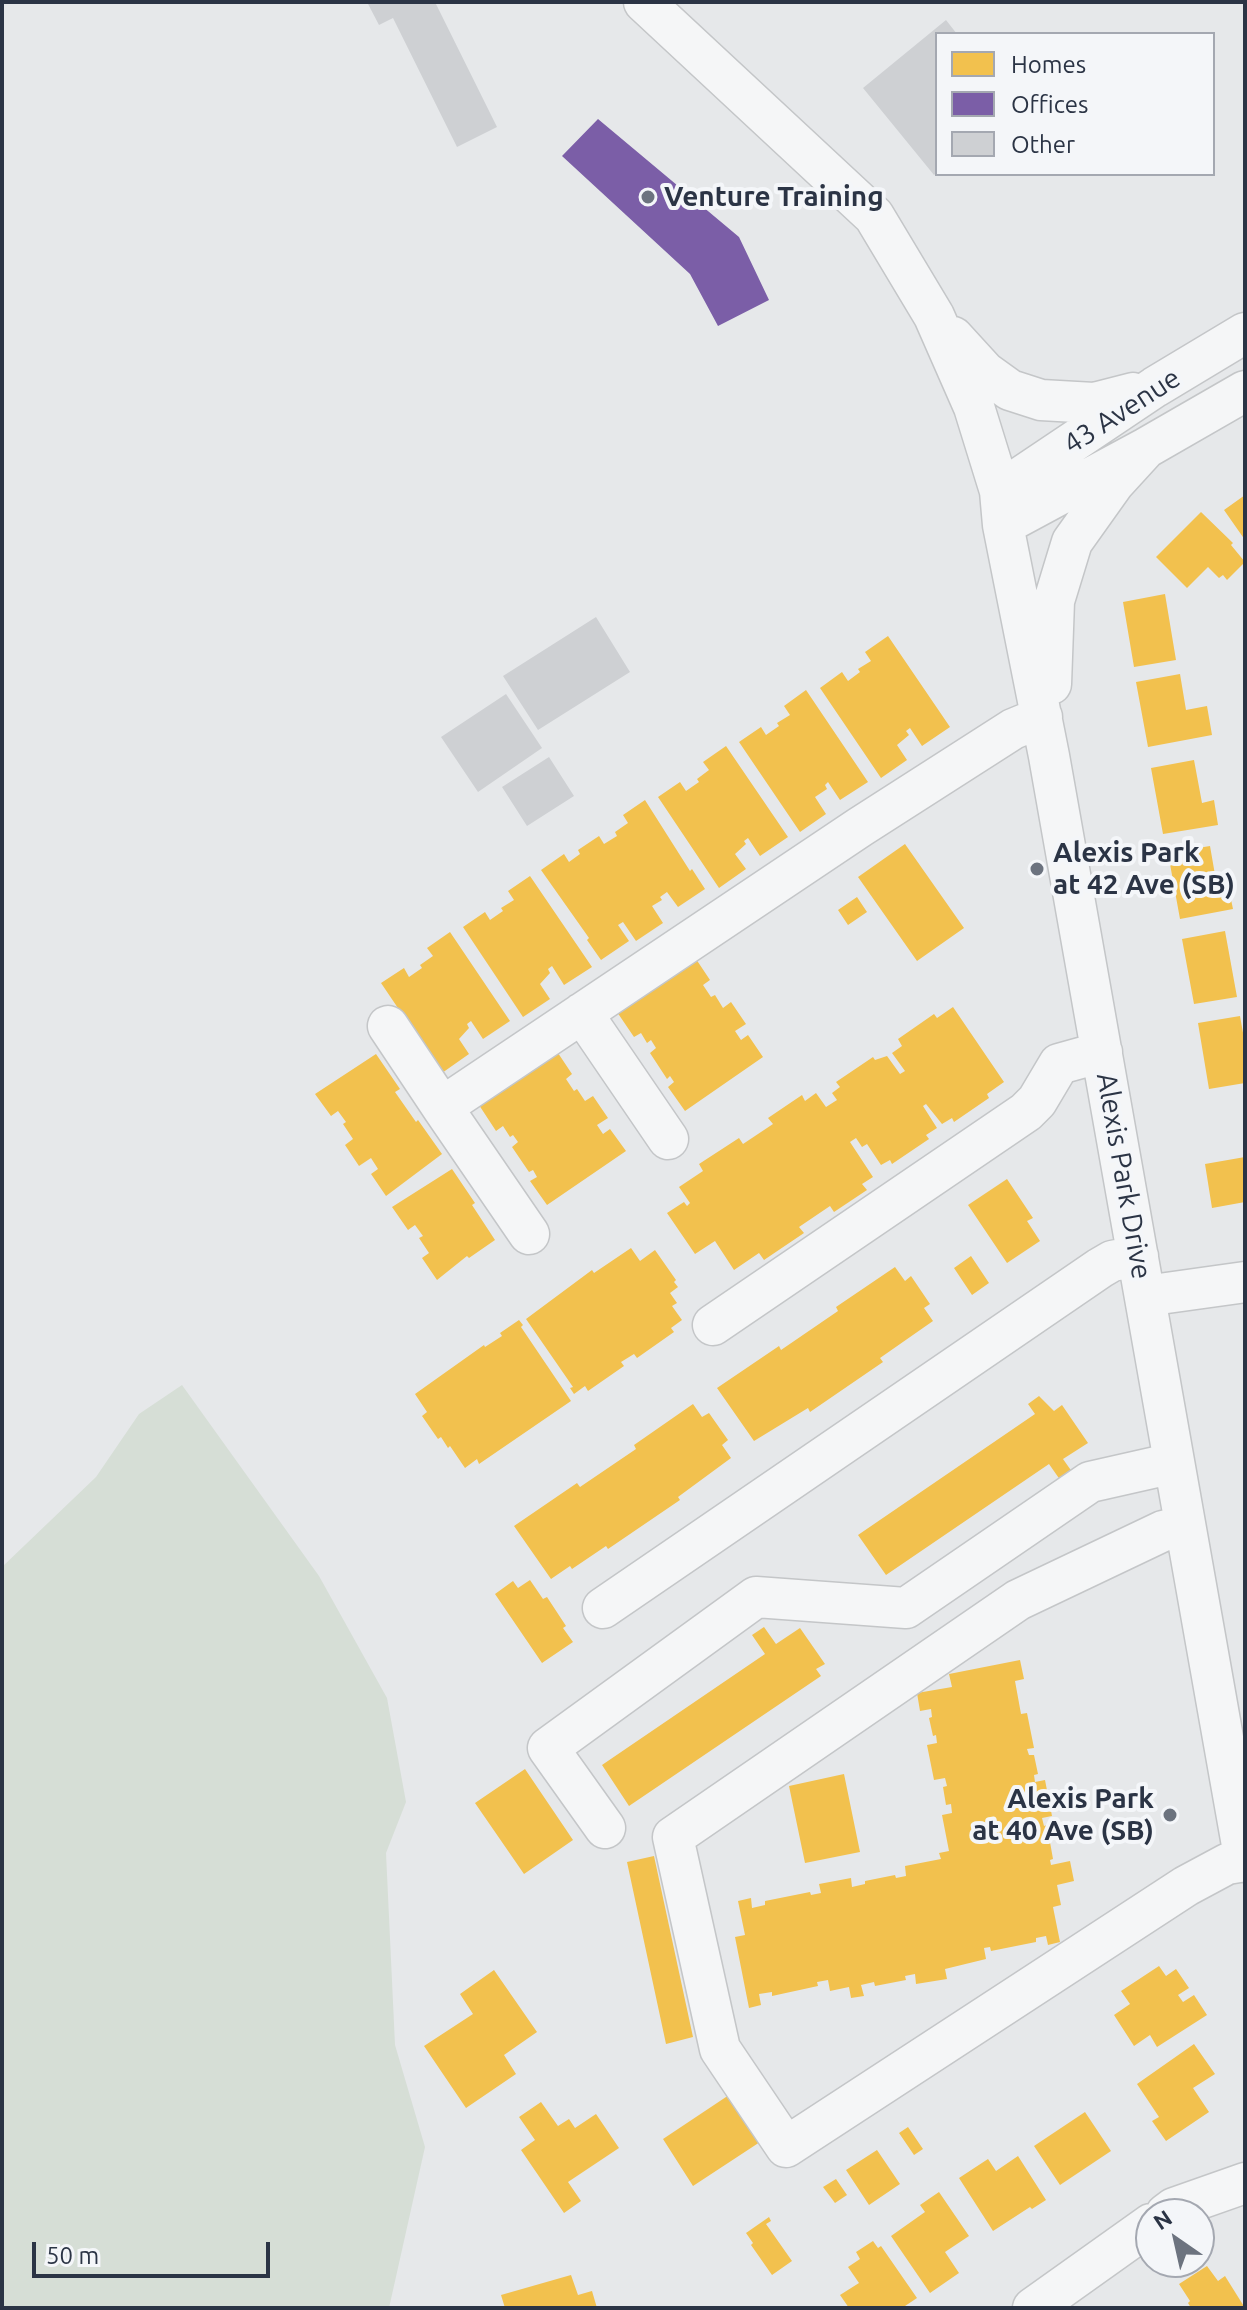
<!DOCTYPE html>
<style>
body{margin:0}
#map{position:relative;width:1247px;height:2310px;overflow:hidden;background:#e6e8ea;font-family:Ubuntu,sans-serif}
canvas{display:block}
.frame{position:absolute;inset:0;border:4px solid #2b3445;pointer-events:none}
.legend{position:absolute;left:935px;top:32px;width:280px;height:144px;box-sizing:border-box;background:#f4f6f9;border:2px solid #a4a8b1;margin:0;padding:10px 14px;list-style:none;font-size:24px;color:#2b3445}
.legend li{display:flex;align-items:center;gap:16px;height:40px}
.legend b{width:40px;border:2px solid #a4a8b1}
.north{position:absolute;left:1135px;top:2198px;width:80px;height:80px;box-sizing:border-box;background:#f4f6f9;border:2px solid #a4a8b1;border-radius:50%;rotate:326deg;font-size:22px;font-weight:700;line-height:32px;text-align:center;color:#2b3445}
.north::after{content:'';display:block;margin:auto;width:28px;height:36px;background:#6c737f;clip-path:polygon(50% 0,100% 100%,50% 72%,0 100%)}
.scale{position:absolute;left:32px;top:2242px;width:238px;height:36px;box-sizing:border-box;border:4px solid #2b3445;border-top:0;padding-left:10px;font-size:24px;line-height:28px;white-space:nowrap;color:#2b3445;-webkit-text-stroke:6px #f4f6f9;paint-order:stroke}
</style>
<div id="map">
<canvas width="1247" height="2310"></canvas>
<div class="frame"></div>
<ul class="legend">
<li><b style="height:22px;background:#f2c14e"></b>Homes</li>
<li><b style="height:22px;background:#7b5ea7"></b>Offices</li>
<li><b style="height:22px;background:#ced0d3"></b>Other</li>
</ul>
<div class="north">N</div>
<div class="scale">50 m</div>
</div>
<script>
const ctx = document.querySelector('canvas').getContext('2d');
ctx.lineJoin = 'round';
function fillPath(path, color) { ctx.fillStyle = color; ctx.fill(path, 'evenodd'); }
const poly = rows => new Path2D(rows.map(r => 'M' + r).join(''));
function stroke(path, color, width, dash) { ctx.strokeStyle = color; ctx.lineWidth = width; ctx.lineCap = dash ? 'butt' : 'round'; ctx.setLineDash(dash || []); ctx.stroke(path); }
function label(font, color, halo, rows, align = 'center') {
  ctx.font = font + ' Ubuntu,sans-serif'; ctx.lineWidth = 8; ctx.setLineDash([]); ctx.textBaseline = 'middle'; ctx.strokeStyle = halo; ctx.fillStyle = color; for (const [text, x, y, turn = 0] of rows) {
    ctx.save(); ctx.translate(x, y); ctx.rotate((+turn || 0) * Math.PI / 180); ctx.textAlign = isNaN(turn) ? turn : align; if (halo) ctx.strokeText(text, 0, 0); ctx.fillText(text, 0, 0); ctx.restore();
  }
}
fillPath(poly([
 [182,1385,319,1576,387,1698,406,1802,386,1853,395,2045,425,2147,389,2308,2,2308,2,1567,96,1477,139,1414]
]), '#d6ded6');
fillPath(poly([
 [1245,495,1245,540,1224,510],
 [1201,512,1233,543,1231,545,1245,562,1227,580,1223,575,1219,578,1208,567,1187,588,1156,557],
 [1165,594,1176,660,1134,667,1123,602],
 [888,636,950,727,922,746,910,728,906,731,909,735,897,745,907,760,881,778,820,688,842,672,848,681,860,672,858,669,871,661,865,652],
 [1180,674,1186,710,1207,706,1212,735,1148,747,1136,682],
 [806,690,868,782,840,800,828,782,825,785,827,789,815,797,826,814,800,832,739,742,761,727,766,735,779,726,777,723,790,715,784,706],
 [726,746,788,837,760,856,748,838,744,841,746,844,735,854,746,869,719,888,658,797,680,782,686,791,699,782,697,779,709,770,703,762],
 [1194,760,1202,803,1214,800,1218,825,1163,834,1151,768],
 [645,800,690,871,692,869,705,889,678,907,667,892,660,897,662,900,652,906,663,923,636,941,623,922,618,925,629,941,601,960,587,940,589,938,541,870,564,854,569,862,580,854,578,850,599,836,604,844,617,836,615,832,628,823,623,815],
 [905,844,964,928,917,961,858,877],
 [1210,846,1218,892,1229,890,1233,909,1180,919,1168,853],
 [530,876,592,967,564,985,552,966,548,969,550,973,540,984,550,999,523,1017,463,927,485,912,490,920,503,911,501,908,514,900,508,891],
 [857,897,867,912,848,925,838,910],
 [1225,931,1237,997,1194,1004,1182,939],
 [450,932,510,1021,483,1039,471,1021,467,1024,469,1028,459,1039,469,1054,442,1073,381,983,404,968,409,977,422,968,420,965,433,956,427,948],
 [696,959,710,980,703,985,711,997,715,995,723,1008,731,1002,746,1024,735,1031,741,1040,748,1035,763,1057,685,1111,668,1087,674,1082,670,1076,667,1079,650,1053,656,1048,651,1040,647,1043,641,1033,634,1037,617,1012],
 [953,1007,1004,1082,987,1094,989,1098,954,1122,952,1118,942,1124,926,1104,923,1106,937,1128,926,1135,929,1139,892,1164,890,1160,881,1165,867,1144,862,1147,856,1138,850,1142,873,1177,862,1184,867,1190,834,1212,830,1206,799,1227,804,1233,764,1260,759,1253,734,1270,715,1241,695,1254,667,1213,684,1202,687,1206,690,1203,679,1187,703,1171,699,1164,739,1138,743,1144,773,1124,768,1118,802,1095,805,1101,816,1093,826,1107,837,1100,832,1093,840,1087,836,1082,873,1057,875,1060,887,1056,900,1074,905,1071,892,1053,902,1046,898,1039,934,1014,937,1018],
 [1240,1016,1245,1044,1245,1083,1209,1089,1198,1023],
 [558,1053,572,1074,566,1079,574,1091,577,1089,585,1101,593,1096,608,1118,597,1125,603,1134,610,1129,626,1151,547,1205,530,1181,537,1177,533,1170,529,1172,512,1147,518,1142,513,1135,510,1137,503,1126,496,1131,479,1105],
 [376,1054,400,1089,395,1092,416,1122,418,1120,442,1154,386,1196,371,1174,378,1169,371,1158,359,1166,345,1145,353,1139,343,1124,346,1122,338,1111,331,1116,315,1094],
 [1245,1157,1245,1202,1212,1208,1205,1164],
 [452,1169,475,1203,472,1205,495,1240,469,1258,467,1256,437,1280,422,1258,429,1253,419,1238,423,1236,415,1225,408,1230,392,1207],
 [1007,1179,1033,1218,1027,1221,1040,1241,1007,1263,968,1205],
 [631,1248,640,1261,655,1250,676,1280,674,1282,678,1287,670,1293,677,1303,672,1306,682,1320,671,1328,674,1332,637,1358,634,1354,621,1362,624,1366,588,1391,585,1386,574,1394,570,1388,573,1387,526,1319,592,1270,594,1273],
 [971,1256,989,1283,972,1295,954,1268],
 [895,1267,905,1281,911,1276,930,1304,924,1308,933,1321,880,1358,883,1362,810,1412,808,1408,754,1441,717,1388,779,1346,781,1350,838,1311,836,1307],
 [519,1320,523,1325,521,1327,571,1401,479,1464,477,1459,465,1468,450,1446,448,1448,441,1437,438,1439,422,1416,427,1412,415,1394,484,1345,485,1347,502,1336,500,1333],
 [1039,1396,1054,1411,1062,1405,1088,1443,1063,1459,1075,1476,1063,1484,1049,1464,886,1575,858,1535,1035,1414,1028,1404],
 [693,1404,702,1417,709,1413,728,1440,722,1445,731,1458,678,1497,680,1500,608,1549,606,1546,572,1569,570,1566,551,1579,514,1526,577,1483,580,1487,636,1449,634,1445],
 [530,1580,543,1599,547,1597,566,1626,563,1628,573,1642,542,1663,495,1594,513,1581,518,1588],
 [764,1627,776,1644,800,1628,825,1664,816,1669,821,1676,629,1806,602,1765,765,1654,752,1635],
 [1020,1660,1024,1679,1015,1681,1021,1714,1027,1713,1034,1748,1027,1749,1029,1755,1034,1755,1038,1774,1034,1775,1035,1782,1045,1780,1052,1816,1042,1818,1044,1826,1047,1825,1053,1859,1050,1860,1051,1865,1070,1861,1074,1881,1057,1885,1061,1905,1053,1907,1060,1942,1048,1945,1046,1936,1036,1938,1036,1942,991,1951,990,1947,984,1948,986,1959,945,1969,947,1979,916,1984,915,1974,905,1976,906,1980,875,1986,874,1982,861,1985,864,1996,851,1998,849,1987,830,1991,828,1980,817,1982,818,1986,772,1996,772,1992,759,1994,761,2005,749,2008,735,1937,745,1935,738,1901,751,1898,752,1908,765,1905,765,1901,810,1892,811,1895,821,1893,819,1884,851,1878,852,1887,865,1884,865,1881,895,1875,896,1878,906,1876,905,1866,941,1859,939,1853,949,1851,942,1815,952,1813,951,1804,946,1805,943,1787,947,1786,945,1778,934,1780,927,1745,937,1743,936,1735,933,1736,929,1718,932,1717,931,1709,920,1711,917,1693,952,1687,949,1674],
 [525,1769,573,1840,524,1874,475,1803],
 [844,1774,860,1852,805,1863,789,1786],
 [654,1856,693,2037,666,2044,627,1862],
 [1159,1966,1166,1976,1176,1969,1189,1988,1178,1995,1183,2002,1194,1995,1207,2015,1157,2047,1150,2035,1134,2046,1114,2015,1130,2004,1121,1991],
 [494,1970,537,2032,504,2055,516,2074,466,2108,424,2046,473,2014,460,1994],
 [1194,2044,1215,2074,1193,2088,1209,2112,1166,2141,1152,2121,1159,2117,1137,2084],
 [729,2095,760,2142,693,2186,663,2139],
 [541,2102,558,2126,569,2119,575,2128,596,2114,619,2148,568,2182,581,2201,564,2213,521,2150,535,2140,519,2117],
 [1085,2112,1111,2151,1060,2185,1034,2146],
 [908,2127,923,2149,914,2155,899,2133],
 [877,2150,900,2184,869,2205,846,2170],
 [1018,2156,1046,2200,1032,2209,1030,2207,993,2231,959,2178,988,2159,996,2171],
 [836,2179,847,2195,835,2203,823,2187],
 [939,2192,969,2236,945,2252,959,2273,930,2293,891,2236,925,2212,920,2205],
 [769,2217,771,2221,766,2224,792,2261,772,2275,751,2245,753,2243,746,2233],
 [873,2241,878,2248,881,2246,917,2298,902,2308,849,2308,840,2295,859,2283,848,2267,860,2259,856,2252],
 [1207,2266,1218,2281,1225,2276,1245,2308,1191,2308,1188,2303,1190,2301,1179,2284],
 [571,2275,578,2295,592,2291,597,2308,505,2308,501,2295]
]), '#f2c14e');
fillPath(poly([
 [598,119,739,237,769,300,718,326,690,274,562,156]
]), '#7b5ea7');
fillPath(poly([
 [367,2,435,2,497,127,457,147,393,18,379,25],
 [946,20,957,34,937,34,937,172,934,175,863,88],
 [596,617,630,672,538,730,503,676],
 [506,694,542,748,478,792,441,737],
 [549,757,574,796,527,826,502,787]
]), '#ced0d3');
const minor = poly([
 [644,2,874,216,934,316,974,407,1000,491,1003,525,1049,756,1245,1862],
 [953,337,985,372,1010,390,1041,400,1094,403,1133,393],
 [1000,491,1155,387,1245,333],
 [1003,525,1146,448,1245,391],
 [1051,684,1054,601,1072,542,1114,483,1146,448],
 [582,1013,668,1139],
 [388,1026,442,1107,860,827,1013,729,1042,717],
 [442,1107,529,1234],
 [1145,1296,1245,1282],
 [713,1325,1026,1112,1037,1101,1059,1064,1102,1052],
 [1185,1526,1163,1531,1018,1600,673,1837,720,2049,786,2147,1186,1886,1227,1864,1245,1861],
 [603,1608,1100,1268,1112,1261,1138,1256],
 [605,1828,548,1748,756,1597,906,1608,1090,1482,1174,1463],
 [1166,2214,1174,2208,1245,2183],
 [1033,2308,1151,2224]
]);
stroke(minor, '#c4c6c8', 43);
stroke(minor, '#f5f6f7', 40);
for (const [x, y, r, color] of [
 [648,197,8,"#6c737f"],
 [1037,869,8,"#6c737f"],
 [1170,1815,8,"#6c737f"]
]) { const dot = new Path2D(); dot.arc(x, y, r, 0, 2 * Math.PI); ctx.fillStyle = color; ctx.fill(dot); stroke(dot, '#f4f6f9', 3); }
label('bold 28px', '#2b3445', '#f4f6f9', [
 ["Venture Training",664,197],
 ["Alexis Park",1053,853],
 ["at 42 Ave (SB)",1053,885],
 ["Alexis Park",1154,1799,"right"],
 ["at 40 Ave (SB)",1154,1831,"right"]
], 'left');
label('28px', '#2b3445', '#f4f6f9', [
 ["43 Avenue",1122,411,-33],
 ["Alexis Park Drive",1124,1176,80]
]);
</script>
